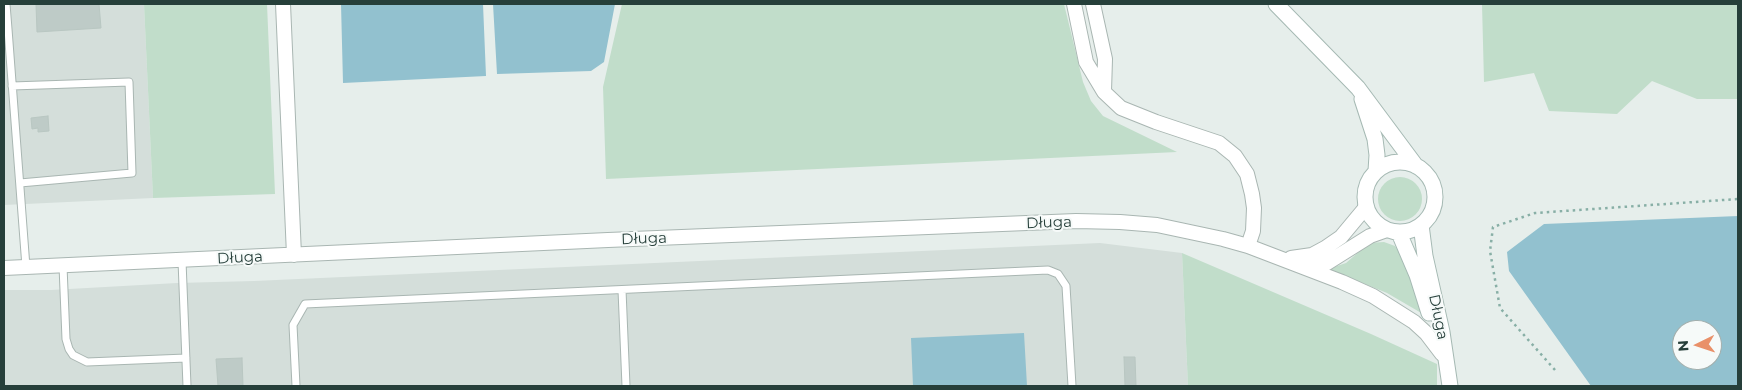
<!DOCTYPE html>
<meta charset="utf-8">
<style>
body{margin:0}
#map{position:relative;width:1742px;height:390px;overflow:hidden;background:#e6eeeb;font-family:Montserrat,sans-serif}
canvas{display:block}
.frame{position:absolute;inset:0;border:5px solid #263f3a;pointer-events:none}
.north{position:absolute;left:1672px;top:320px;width:50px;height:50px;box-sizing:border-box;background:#f6faf9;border:1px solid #a3afad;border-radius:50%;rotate:266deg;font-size:14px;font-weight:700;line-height:20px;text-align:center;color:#263f3a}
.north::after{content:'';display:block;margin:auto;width:18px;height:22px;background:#e99069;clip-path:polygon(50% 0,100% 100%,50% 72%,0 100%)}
</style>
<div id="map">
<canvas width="1742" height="390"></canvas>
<div class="frame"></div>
<div class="north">N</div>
</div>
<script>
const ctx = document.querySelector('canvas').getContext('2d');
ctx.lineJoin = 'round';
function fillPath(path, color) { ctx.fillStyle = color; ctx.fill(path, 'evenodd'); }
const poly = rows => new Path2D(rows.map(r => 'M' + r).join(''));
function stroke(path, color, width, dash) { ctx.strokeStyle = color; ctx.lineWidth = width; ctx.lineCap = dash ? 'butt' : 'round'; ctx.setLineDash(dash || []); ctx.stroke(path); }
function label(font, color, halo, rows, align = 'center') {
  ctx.font = font + ' Montserrat,sans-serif'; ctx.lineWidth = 4; ctx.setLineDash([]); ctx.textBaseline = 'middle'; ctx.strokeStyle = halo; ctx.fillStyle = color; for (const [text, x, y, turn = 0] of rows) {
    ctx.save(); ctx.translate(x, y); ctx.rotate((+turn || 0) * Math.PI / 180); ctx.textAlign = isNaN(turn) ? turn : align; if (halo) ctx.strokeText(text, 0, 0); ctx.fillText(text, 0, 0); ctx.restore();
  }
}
fillPath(poly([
 [4,4,144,4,153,198,4,205],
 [1100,243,1182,253,1188,386,4,386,4,290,51,290,177,283,254,281]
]), '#d4deda');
fillPath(poly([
 [144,4,267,4,275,194,153,198],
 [622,4,1064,4,1083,82,1091,101,1103,116,1177,152,606,179,603,87],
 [1482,4,1738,4,1738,99,1697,99,1652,81,1617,114,1549,111,1534,73,1484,82],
 '1378 199a22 22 0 1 1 44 0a22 22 0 1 1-44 0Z',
 [1384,242,1395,246,1404,259,1423,314,1387,293,1328,269,1346,263,1369,243],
 [1182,253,1371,334,1437,364,1437,386,1188,386]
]), '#c1ddca');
fillPath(poly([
 [341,4,483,4,486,76,343,83],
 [493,4,615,4,604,62,591,71,497,74],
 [1738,216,1738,386,1591,386,1509,271,1507,252,1544,224],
 [1682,330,1712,330,1712,360,1682,360],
 [1024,333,1027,386,913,386,911,338]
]), '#92c1cf');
const building = poly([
 [36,4,99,4,101,28,37,32,36,4],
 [48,116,49,131,38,132,38,128,32,129,31,118,48,116],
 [1124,357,1135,357,1136,386,1125,386,1124,357],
 [242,358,243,386,218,386,216,359,242,358]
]);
fillPath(building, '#becbc7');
stroke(building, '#b9c7c2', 1);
const lane = poly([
 [6,4,8,29],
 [4,29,8,29,26,267],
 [12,86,129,82,132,173,20,183],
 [182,261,187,386],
 [63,266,66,339,69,349,73,355,87,362,186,358],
 [622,290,626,386],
 [296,386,293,325,305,304,1048,270,1058,274,1066,286,1072,386]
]);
const street = poly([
 [283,4,294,255],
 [1074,4,1086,62,1104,92,1121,108,1156,122,1219,143,1235,156,1247,174,1252,194,1254,208,1253,231,1248,246],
 [1093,4,1105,59,1104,91],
 [1291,258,1312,255,1325,248,1341,237,1366,207],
 [1305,265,1319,265,1327,263,1370,236,1387,230],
 [4,268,608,240,1076,221,1120,222,1157,225,1223,239,1248,246,1342,282,1373,296,1414,322,1426,333,1442,354]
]);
const secondary = poly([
 [1276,4,1358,88,1416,166],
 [1362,99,1375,139,1377,155,1376,171],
 '1365 197a35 35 0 1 1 70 0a35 35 0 1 1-70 0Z',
 [1421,225,1425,256,1442,332,1450,386],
 [1399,233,1417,275,1429,313]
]);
stroke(lane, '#a9b6b2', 9);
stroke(street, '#a9b6b2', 16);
stroke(secondary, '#a5b9b3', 17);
stroke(poly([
 [1555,370,1500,308,1490,251,1493,227,1535,213,1738,199]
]), '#88afa6', 2.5, [2.5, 4]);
stroke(lane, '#fff', 7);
stroke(street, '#fff', 14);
stroke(secondary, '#fff', 15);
label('15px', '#263f3a', '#f6faf9', [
 ["Długa",1049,223,-2],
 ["Długa",644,239,-2],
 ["Długa",240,258,-3],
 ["Długa",1438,317,78]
]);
</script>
